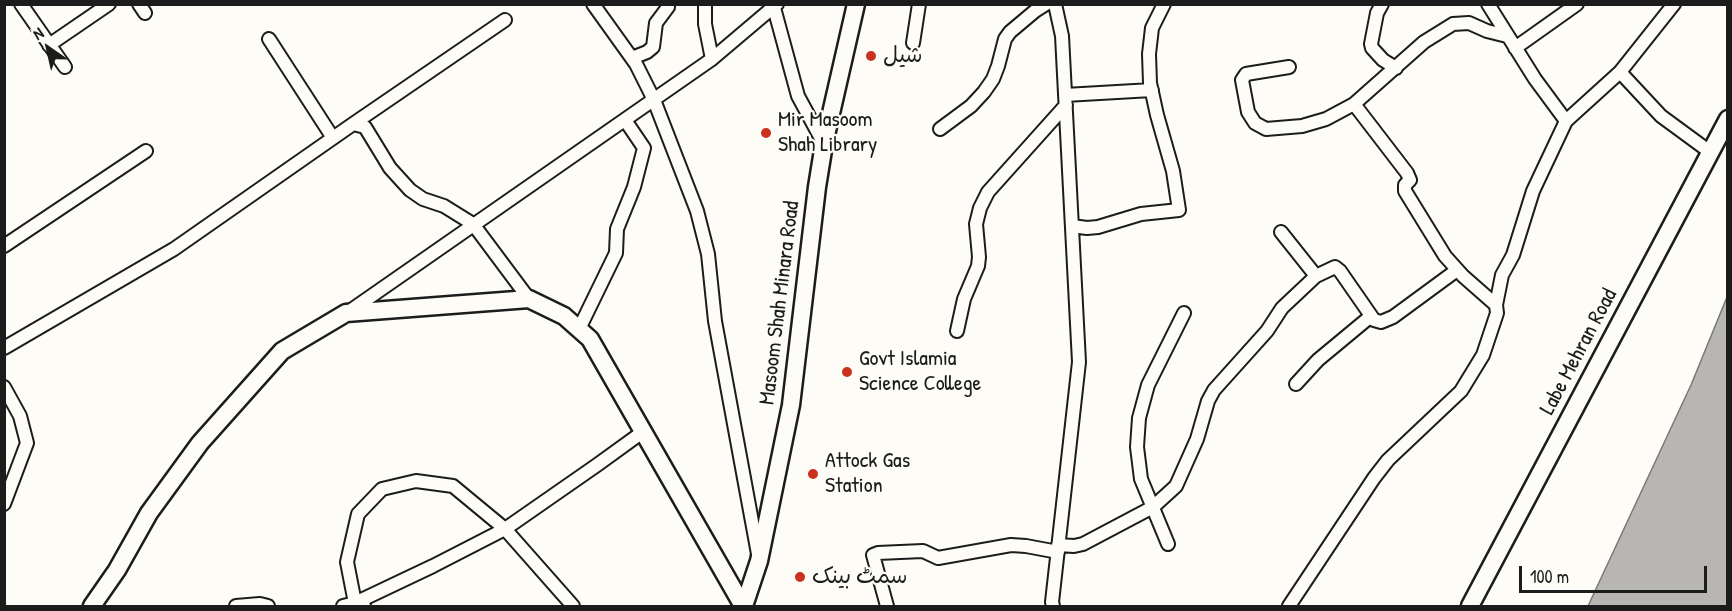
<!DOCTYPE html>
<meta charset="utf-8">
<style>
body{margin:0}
#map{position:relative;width:1732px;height:611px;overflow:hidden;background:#fdfcf7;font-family:"Patrick Hand",sans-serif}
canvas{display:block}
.frame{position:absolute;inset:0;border:6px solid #1c1c1c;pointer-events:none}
.north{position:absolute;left:18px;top:18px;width:60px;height:60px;-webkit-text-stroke:4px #fdfcf7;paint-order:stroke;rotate:326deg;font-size:16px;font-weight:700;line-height:24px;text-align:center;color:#1c1c1c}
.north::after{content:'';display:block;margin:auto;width:21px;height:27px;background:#1c1c1c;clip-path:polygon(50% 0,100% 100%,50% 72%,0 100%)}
.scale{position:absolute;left:1519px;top:566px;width:188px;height:27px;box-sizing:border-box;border:3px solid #1c1c1c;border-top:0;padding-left:8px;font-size:18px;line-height:21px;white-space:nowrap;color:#1c1c1c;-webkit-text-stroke:4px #fdfcf7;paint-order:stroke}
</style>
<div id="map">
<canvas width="1732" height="611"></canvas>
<div class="frame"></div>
<div class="north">N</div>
<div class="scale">100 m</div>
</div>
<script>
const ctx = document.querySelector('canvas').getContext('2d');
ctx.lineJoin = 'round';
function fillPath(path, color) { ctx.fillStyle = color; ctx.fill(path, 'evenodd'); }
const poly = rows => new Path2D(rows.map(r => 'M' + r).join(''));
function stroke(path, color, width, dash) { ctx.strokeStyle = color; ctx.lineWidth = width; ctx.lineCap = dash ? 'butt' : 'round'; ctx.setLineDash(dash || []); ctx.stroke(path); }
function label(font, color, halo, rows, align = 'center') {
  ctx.font = font + ' "Patrick Hand","Playpen Sans Arabic",sans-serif'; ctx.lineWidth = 4.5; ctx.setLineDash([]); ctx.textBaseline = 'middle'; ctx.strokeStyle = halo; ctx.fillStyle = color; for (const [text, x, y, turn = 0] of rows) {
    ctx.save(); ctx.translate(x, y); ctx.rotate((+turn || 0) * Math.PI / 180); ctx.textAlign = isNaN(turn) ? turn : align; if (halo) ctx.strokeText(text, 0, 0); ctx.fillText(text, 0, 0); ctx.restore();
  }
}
const water = poly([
 [1727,297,1727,606,1588,606,1691,385,1727,297]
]);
fillPath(water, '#b7b6b2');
stroke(water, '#797876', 1.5);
const street = poly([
 [21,4,65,67],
 [139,4,145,13],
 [593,4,636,64,654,100,697,211,708,254,715,321,758,554],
 [705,4,705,24,712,59],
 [773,4,798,96,824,144],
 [1382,4,1377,13,1371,44,1372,48,1383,60,1396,68],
 [1488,4,1535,79,1566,121],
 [269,39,333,138],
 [913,43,919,4],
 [49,45,109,4],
 [1515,48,1577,4],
 [632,58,647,52,653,47,656,23,668,7,667,4],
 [1289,67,1246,74,1242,80,1248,112,1255,123,1266,129,1302,126,1326,119,1354,104,1424,42,1453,24,1469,23,1487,31,1507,36],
 [1620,72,1661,116,1710,152],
 [1065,95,1152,90],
 [1354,104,1407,173,1410,180,1405,185,1405,191,1445,256,1463,276,1496,305],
 [353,124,365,127,390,168,410,190,423,199,444,206,473,224,529,299],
 [940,129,971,106,984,92,993,79,998,66,1005,39,1010,32,1035,11,1046,4],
 [1072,226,1087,228,1098,227,1141,214,1179,210,1173,171,1157,115,1150,83,1149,54,1152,28,1164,4],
 [4,246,146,151],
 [1316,276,1335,267,1340,271,1374,320,1381,322,1393,317,1457,270],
 [347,313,712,59,777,4],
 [579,329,616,253,617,229,634,187,644,148,625,120],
 [957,331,964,299,978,266,979,257,976,224,980,208,988,192,1066,105],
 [4,348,174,249,353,124,505,20],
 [1296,384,1318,360,1371,316],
 [4,387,20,416,27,443,4,504],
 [1168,544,1141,479,1137,447,1139,418,1148,385,1184,313],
 [1058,545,1074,546,1083,544,1153,507,1176,486,1197,439,1208,401,1214,390,1267,331,1282,308,1316,276,1281,232],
 [236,606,260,604,268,606],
 [343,606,355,603,433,566,505,529,597,465,644,431],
 [364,606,355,603,347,562,358,514,382,489,416,481,453,486,505,529,573,606],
 [887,606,873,555,878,553,923,551,938,558,1011,545,1026,546,1058,552],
 [1053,606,1052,602,1079,362,1062,36,1055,4],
 [1289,606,1374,478,1388,460,1461,391,1483,355,1497,313,1496,305,1502,275,1513,255,1533,191,1566,121,1620,72,1674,4]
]);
const secondary = poly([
 [92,606,117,570,149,513,200,443,282,351,346,313,529,299,564,316,590,339,743,606],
 [744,606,759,561,791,405,817,187,824,144,856,4],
 [1470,606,1728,119]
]);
stroke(street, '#1c1c1c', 16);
stroke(secondary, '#1c1c1c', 21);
stroke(street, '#fdfcf7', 12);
stroke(secondary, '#fdfcf7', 16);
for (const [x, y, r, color] of [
 [871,56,6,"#c8321e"],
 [766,133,6,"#c8321e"],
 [847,372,6,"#c8321e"],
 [813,474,6,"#c8321e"],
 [800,577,6,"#c8321e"]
]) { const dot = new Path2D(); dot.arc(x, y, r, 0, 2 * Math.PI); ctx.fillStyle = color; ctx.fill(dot); stroke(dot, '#fdfcf7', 2); }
label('22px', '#1c1c1c', '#fdfcf7', [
 ["شیل",883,56],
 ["Mir Masoom",778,120],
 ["Shah Library",778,145],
 ["Govt Islamia",859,359],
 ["Science College",859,384],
 ["Attock Gas",825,461],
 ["Station",825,486],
 ["سمٹ بینک",812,577]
], 'left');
label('22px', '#1c1c1c', '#fdfcf7', [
 ["Masoom Shah Minara Road",780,303,-83],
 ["Labe Mehran Road",1579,352,-62]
]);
</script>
